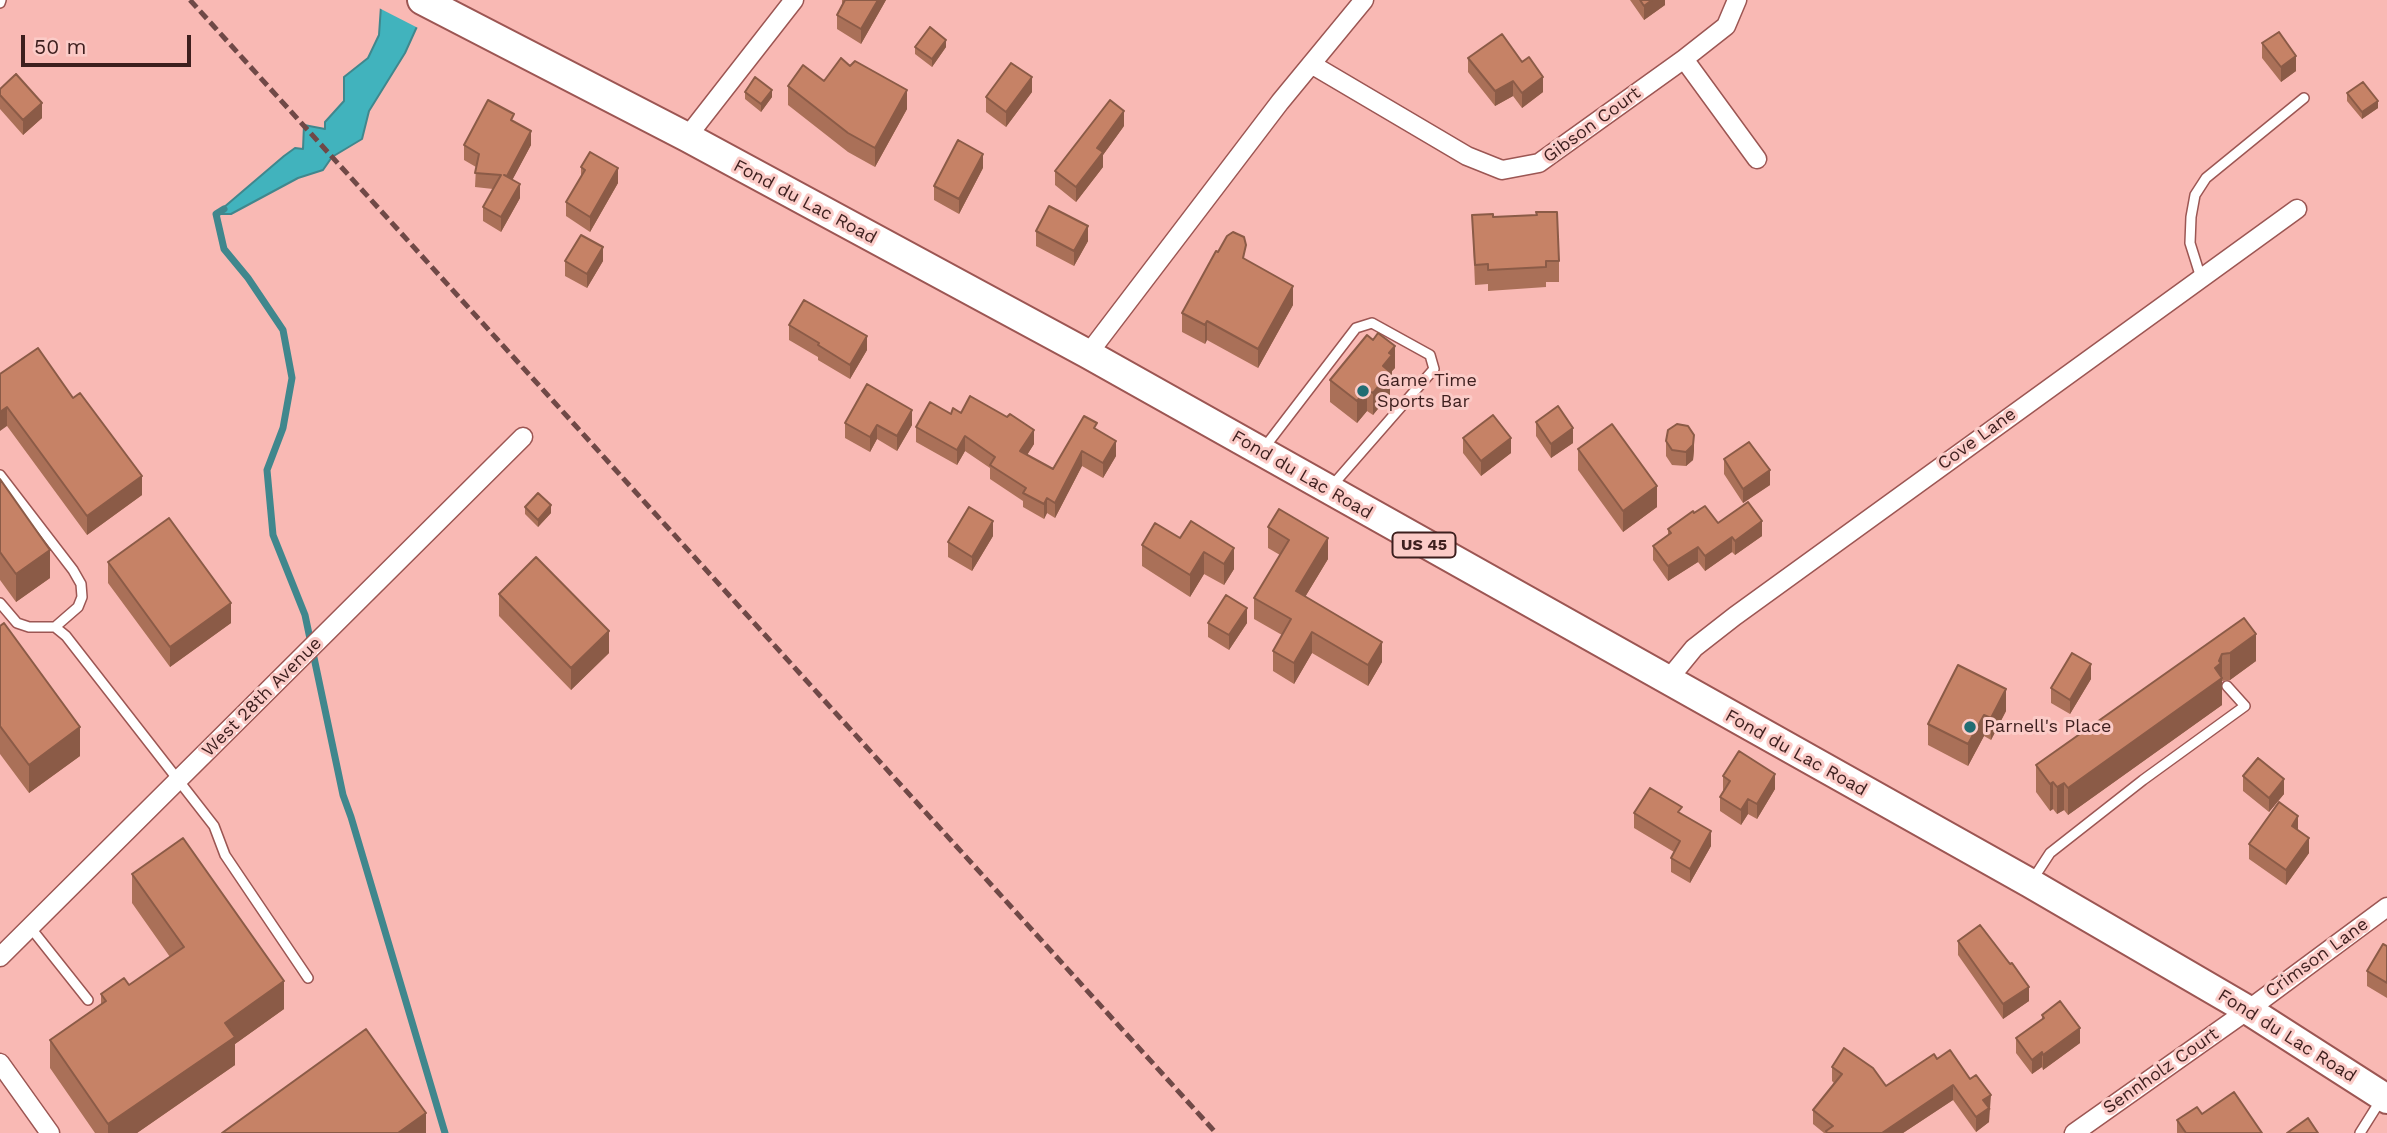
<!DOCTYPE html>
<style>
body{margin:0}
#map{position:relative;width:2387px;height:1133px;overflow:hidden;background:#f9b9b4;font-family:"Work Sans",sans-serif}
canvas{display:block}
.scale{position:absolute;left:21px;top:35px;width:170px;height:32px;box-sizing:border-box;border:4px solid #3d1f1e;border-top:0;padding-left:9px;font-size:21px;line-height:24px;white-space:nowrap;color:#3d1f1e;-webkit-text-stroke:5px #fbcbc7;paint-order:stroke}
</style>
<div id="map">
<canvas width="2387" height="1133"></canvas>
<div class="scale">50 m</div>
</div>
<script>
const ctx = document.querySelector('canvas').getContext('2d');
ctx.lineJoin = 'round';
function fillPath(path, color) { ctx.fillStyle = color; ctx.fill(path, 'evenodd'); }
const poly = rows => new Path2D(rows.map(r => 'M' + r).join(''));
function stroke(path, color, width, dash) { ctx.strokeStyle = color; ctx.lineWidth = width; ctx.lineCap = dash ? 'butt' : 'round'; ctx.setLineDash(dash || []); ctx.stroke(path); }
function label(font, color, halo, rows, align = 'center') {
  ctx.font = font + ' "Work Sans",sans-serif'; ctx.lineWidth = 6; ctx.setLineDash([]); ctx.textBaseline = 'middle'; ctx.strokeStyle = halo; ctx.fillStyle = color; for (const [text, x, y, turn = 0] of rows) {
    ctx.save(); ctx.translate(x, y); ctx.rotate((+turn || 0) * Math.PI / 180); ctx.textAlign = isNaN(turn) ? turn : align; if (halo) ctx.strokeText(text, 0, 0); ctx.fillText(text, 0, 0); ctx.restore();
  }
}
const water = poly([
 [429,0,405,53,369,111,362,139,332,157,323,170,298,178,231,214,216,214,284,156,295,148,303,149,304,125,325,129,325,122,344,101,344,77,368,58,379,35,381,6,429,0]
]);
fillPath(water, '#41b3bd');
stroke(water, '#40878d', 2);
fillPath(poly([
 [380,0,433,0,420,29,377,7]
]), '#f9b9b4');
stroke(poly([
 [224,209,216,214,224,249,248,278,283,330,292,378,283,428,267,470,273,535,305,615,343,795,351,817,445,1133]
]), '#40878d', 7);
const lane = poly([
 [0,3,1,0],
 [2201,278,2190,243,2191,217,2195,195,2206,178,2304,98],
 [1264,448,1356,328,1372,323,1430,355,1434,369,1331,487],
 [0,475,73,570,81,584,82,597,78,607,55,627],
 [0,603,17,623,29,627,55,627,66,636,214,826,225,855,308,978],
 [2033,879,2050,853,2143,780,2245,706,2227,686],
 [30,927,88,1000],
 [2360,1133,2382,1098]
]);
const street = poly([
 [1684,59,1757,159],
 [1311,64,1467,156,1502,170,1539,163,1684,59,1726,26,1737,0],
 [687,137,794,0],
 [1088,354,1280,102,1364,0],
 [1667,681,1694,648,1735,616,2297,209],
 [0,957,523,437],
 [0,1063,50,1133],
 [2074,1133,2248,1010,2387,907]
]);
const primary = poly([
 [422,0,687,137,1088,354,2030,883,2248,1010,2387,1099]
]);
stroke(lane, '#9c5653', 12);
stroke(street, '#9c5653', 21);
stroke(primary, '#9c5653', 32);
stroke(lane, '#fff', 9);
stroke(street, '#fff', 18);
stroke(primary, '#fff', 28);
stroke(poly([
 [190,0,1216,1133]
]), '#704947', 5, [10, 5]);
fillPath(poly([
 [842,0,886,0,861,44,837,29,837,15,842,5],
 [1630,0,1665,0,1665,5,1644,20],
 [2262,43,2296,71,2281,82,2262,58],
 [915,47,946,47,932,67,915,54],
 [1468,58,1543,92,1522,108,1513,96,1495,106,1468,72],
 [824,81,907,109,875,167,848,152,788,105,788,86],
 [0,89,42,118,23,135,0,109],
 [745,92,772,97,761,112,745,99],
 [1032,92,1006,127,986,112,986,97],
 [2347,93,2378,108,2362,119,2347,101],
 [514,122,531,145,512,180,520,198,501,232,483,221,483,207,493,189,475,187,476,167,464,160,464,145],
 [1124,126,1103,155,1103,167,1076,202,1055,185,1055,171],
 [581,167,618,183,590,232,566,216,566,202,581,177],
 [983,168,959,214,934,200,934,186],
 [1472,215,1493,217,1559,261,1559,282,1546,282,1546,287,1488,291,1488,284,1475,285],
 [1036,231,1088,241,1074,266,1036,246],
 [1246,260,1293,305,1258,368,1207,340,1205,344,1182,332,1182,313],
 [565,261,603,261,587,288,565,276],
 [789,325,867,350,850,379,818,360,818,357,789,340],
 [1395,368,1392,371,1392,377,1390,379,1390,394,1373,415,1367,411,1357,423,1330,402,1330,380],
 [0,374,142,495,87,535,7,426],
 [961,413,1007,417,1034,444,1027,455,1053,469,1097,429,1116,456,1103,478,1082,466,1055,518,1047,513,1044,519,1023,507,1023,501,990,479,990,468,965,451,957,465,916,442,916,427,951,414],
 [1536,422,1573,443,1551,458,1536,436],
 [845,423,912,425,897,451,877,439,870,452,845,438],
 [1463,438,1511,453,1481,476,1463,453],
 [1666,441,1694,450,1693,460,1686,466,1672,465,1666,456],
 [1578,449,1657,507,1623,532,1578,470],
 [1724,459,1770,485,1743,503,1724,474],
 [0,479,50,578,16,602,0,580],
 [525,507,551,513,538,527,525,514],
 [1694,513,1718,523,1762,536,1735,555,1732,552,1705,571,1698,562,1668,581,1653,560,1653,546,1668,535,1668,529],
 [1268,527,1328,559,1305,597,1382,662,1368,686,1312,653,1294,684,1273,671,1273,651,1282,635,1254,619,1254,598,1280,555,1268,548],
 [993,536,972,571,948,557,948,542],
 [1180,538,1234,569,1224,585,1204,574,1190,597,1142,566,1142,545],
 [108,562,231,623,170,667,108,583],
 [499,594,609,653,571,690,499,616],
 [2244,618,2256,661,2230,680,2222,681,2222,705,2068,815,2064,810,2057,814,2053,809,2050,811,2036,792,2036,765],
 [1208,623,1247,623,1229,650,1208,637],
 [0,626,80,756,29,793,0,754],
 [2091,679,2070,714,2051,703,2051,688],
 [2006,711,1991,740,1984,736,1968,766,1928,745,1928,724],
 [1723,776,1775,789,1757,819,1748,814,1741,825,1720,811,1720,797,1723,791],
 [2243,776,2284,794,2269,812,2243,791],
 [1634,813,1682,814,1711,846,1690,883,1671,872,1671,858,1674,852,1634,828],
 [2298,831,2309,853,2286,885,2249,859,2249,844],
 [132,874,284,1009,235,1044,235,1065,137,1133,95,1133,50,1068,50,1040,101,1004,101,994,129,985,170,957,132,903],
 [1958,941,2029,1001,2003,1019,1958,955],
 [2387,946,2387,998,2367,986,2367,971],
 [2042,1015,2080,1043,2043,1070,2042,1067,2032,1074,2016,1053,2016,1038,2042,1020],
 [1937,1059,1991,1109,1989,1110,1989,1122,1976,1132,1953,1100,1903,1133,1824,1133,1813,1124,1813,1110,1834,1083,1832,1081,1832,1067,1886,1086],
 [2202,1114,2262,1133,2177,1133,2177,1120]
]), '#aa7058');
fillPath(poly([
 [878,0,886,0,861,44,861,29],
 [1652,0,1665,0,1665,5,1644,20,1644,6],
 [946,40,946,47,932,67,932,59],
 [2296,56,2296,71,2281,82,2281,67],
 [1032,77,1032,92,1006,127,1006,112],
 [1543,77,1543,92,1522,108,1522,93],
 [1513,81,1513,96,1495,106,1495,91],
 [772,90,772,97,761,112,761,104],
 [907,90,907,109,875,167,875,148],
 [2378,101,2378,108,2362,119,2362,112],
 [42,103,42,118,23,135,23,120],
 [1124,111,1124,126,1103,155,1103,167,1076,202,1076,187,1097,148],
 [531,131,531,145,507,190,507,176],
 [983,154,983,168,959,214,959,199],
 [618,168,618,183,590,232,590,217],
 [520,184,520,198,501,232,501,217],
 [1088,226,1088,241,1074,266,1074,251],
 [603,247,603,261,587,288,587,274],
 [1293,286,1293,305,1258,368,1258,349],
 [1207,321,1207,340,1205,344,1205,325],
 [867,336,867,350,850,379,850,365],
 [1395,346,1395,368,1392,371,1392,377,1390,379,1390,394,1373,415,1373,393,1383,366,1389,353],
 [1367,389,1367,411,1357,423,1357,401],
 [7,407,7,426,0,431,0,412],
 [912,410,912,425,897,451,897,436],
 [877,425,877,439,870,452,870,437],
 [1573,428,1573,443,1551,458,1551,444],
 [1034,430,1034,444,1020,466,1020,451],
 [1694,435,1694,450,1693,460,1686,466,1686,452],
 [965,436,965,451,957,465,957,450],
 [1511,438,1511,453,1481,476,1481,461],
 [1116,441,1116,456,1103,478,1103,463],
 [1082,451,1082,466,1055,518,1055,503],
 [1770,470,1770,485,1743,503,1743,489],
 [142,476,142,495,87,535,87,516],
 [1657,486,1657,507,1623,532,1623,511],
 [1047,498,1047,513,1044,519,1044,504],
 [551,505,551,513,538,527,538,520],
 [993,521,993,536,972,571,972,557],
 [1762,521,1762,536,1735,555,1735,541],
 [1732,537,1732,552,1705,571,1705,556],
 [1328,538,1328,559,1296,612,1296,591],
 [1698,547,1698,562,1668,581,1668,566],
 [1234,548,1234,569,1224,585,1224,564],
 [50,550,50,578,16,602,16,574],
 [1204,552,1204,574,1190,597,1190,575],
 [231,603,231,623,170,667,170,647],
 [1247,608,1247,623,1229,650,1229,635],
 [609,631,609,653,571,690,571,668],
 [1312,632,1312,653,1294,684,1294,663],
 [2256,634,2256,661,2230,680,2230,653],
 [1382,642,1382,662,1368,686,1368,665],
 [2222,654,2222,705,2068,815,2068,788,2215,668],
 [2091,664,2091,679,2070,714,2070,700],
 [2006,689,2006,711,1991,740,1991,718],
 [1984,715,1984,736,1968,766,1968,744],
 [80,727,80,756,29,793,29,765],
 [1775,774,1775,789,1757,819,1757,804],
 [2284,779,2284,794,2269,812,2269,798],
 [2053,782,2053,809,2050,811,2050,784],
 [2064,783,2064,810,2057,814,2057,787],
 [1748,799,1748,814,1741,825,1741,810],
 [2298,816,2298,830,2292,826],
 [1711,831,1711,846,1690,883,1690,869],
 [2309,838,2309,853,2286,885,2286,870],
 [284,981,284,1009,235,1044,235,1065,137,1133,108,1133,108,1124,225,1023],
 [2029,987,2029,1001,2003,1019,2003,1004],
 [2080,1028,2080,1043,2043,1070,2043,1055],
 [2042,1052,2042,1067,2032,1074,2032,1060],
 [1953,1085,1953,1100,1903,1133,1882,1133],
 [1991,1095,1989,1122,1976,1132,1976,1117,1983,1100],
 [426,1113,426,1133,398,1133]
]), '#8b5b47');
const building = poly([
 [845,0,878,0,861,29,837,15,845,0],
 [1640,0,1652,0,1644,6,1640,0],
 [930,27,946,40,932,59,915,47,930,27],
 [2279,32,2296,56,2281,67,2262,43,2279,32],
 [1502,34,1522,62,1529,57,1543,77,1522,93,1513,81,1495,91,1468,58,1502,34],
 [841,58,850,66,855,61,907,90,875,148,848,133,788,86,803,65,824,81,841,58],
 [1011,63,1032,77,1006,112,986,97,1011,63],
 [16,74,42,103,23,120,0,95,0,89,16,74],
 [755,77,772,90,761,104,745,92,755,77],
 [2363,82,2378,101,2362,112,2347,93,2363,82],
 [488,100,514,114,511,120,531,131,507,176,504,175,520,184,501,217,483,207,501,175,475,173,479,154,464,145,488,100],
 [1110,100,1124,111,1097,148,1103,152,1076,187,1055,171,1110,100],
 [958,140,983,154,959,199,934,186,958,140],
 [590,152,618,168,590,217,566,202,585,170,581,167,590,152],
 [1049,206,1088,226,1074,251,1036,231,1049,206],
 [1536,212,1557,212,1559,261,1546,261,1546,267,1488,270,1488,264,1475,265,1472,215,1493,214,1493,217,1537,215,1536,212],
 [1233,232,1244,237,1246,245,1243,258,1293,286,1258,349,1207,321,1205,325,1182,313,1216,251,1218,252,1227,236,1233,232],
 [581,235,603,247,587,274,565,261,581,235],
 [804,300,867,336,850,365,818,345,819,343,789,325,804,300],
 [1378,333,1395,346,1389,353,1392,355,1383,366,1390,372,1373,393,1367,389,1357,401,1330,380,1367,335,1373,340,1378,333],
 [38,348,73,398,80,393,142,476,87,516,7,407,0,412,0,374,38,348],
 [867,384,912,410,897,436,877,425,870,437,845,423,867,384],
 [970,396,1007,417,1010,414,1034,430,1020,451,1053,469,1084,416,1097,423,1094,428,1116,441,1103,463,1082,451,1055,503,1047,498,1044,504,1023,493,1026,488,990,465,995,457,965,436,957,450,916,427,930,402,951,414,953,408,961,413,970,396],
 [1558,406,1573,428,1551,444,1536,422,1558,406],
 [1493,415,1511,438,1481,461,1463,438,1493,415],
 [1612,424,1657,486,1623,511,1578,449,1612,424],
 [1677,424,1688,426,1694,435,1693,445,1686,452,1672,450,1666,441,1668,430,1677,424],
 [1749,442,1770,470,1743,489,1724,459,1749,442],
 [0,479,50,550,16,574,0,552,0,479],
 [538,493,551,505,538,520,525,507,538,493],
 [1748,502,1762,521,1735,541,1732,537,1705,556,1698,547,1668,566,1653,546,1671,533,1668,529,1693,511,1694,513,1705,506,1718,523,1748,502],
 [969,507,993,521,972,557,948,542,969,507],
 [1279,509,1328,538,1296,591,1382,642,1368,665,1312,632,1294,663,1273,651,1291,619,1254,598,1289,540,1268,527,1279,509],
 [169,518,231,603,170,647,108,562,169,518],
 [1191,521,1234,548,1224,564,1204,552,1190,575,1142,545,1155,523,1180,538,1191,521],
 [536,557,609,631,571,668,499,594,536,557],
 [1226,595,1247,608,1229,635,1208,623,1226,595],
 [2244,618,2256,634,2230,653,2222,654,2219,661,2221,663,2215,668,2222,678,2068,788,2064,783,2057,787,2053,782,2050,784,2036,765,2244,618],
 [4,623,80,727,29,765,0,726,0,626,4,623],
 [2072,653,2091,664,2070,700,2051,688,2072,653],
 [1958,665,2006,689,1991,718,1984,715,1968,744,1928,724,1958,665],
 [1739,751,1775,774,1757,804,1748,799,1741,810,1720,797,1730,781,1723,776,1739,751],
 [2258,758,2284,779,2269,798,2243,776,2258,758],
 [1650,788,1682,807,1678,812,1711,831,1690,869,1671,858,1680,841,1634,813,1650,788],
 [2279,802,2298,816,2292,826,2309,838,2286,870,2249,844,2279,802],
 [183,838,284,981,225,1023,235,1037,108,1124,50,1040,106,1001,101,994,124,978,129,985,184,947,132,874,183,838],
 [1980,925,2010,964,2012,963,2029,987,2003,1004,1958,941,1980,925],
 [2383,944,2387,946,2387,983,2367,971,2383,944],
 [2060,1001,2080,1028,2043,1055,2042,1052,2032,1060,2016,1038,2044,1018,2042,1015,2060,1001],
 [366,1029,426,1113,398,1133,222,1133,366,1029],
 [1844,1048,1873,1068,1886,1086,1934,1054,1937,1059,1950,1050,1970,1079,1976,1075,1991,1095,1983,1100,1989,1108,1976,1117,1953,1085,1882,1133,1827,1133,1826,1131,1833,1126,1813,1110,1842,1074,1832,1067,1844,1048],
 [2234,1092,2262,1133,2186,1133,2177,1120,2197,1107,2202,1114,2234,1092],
 [2308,1118,2318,1133,2287,1133,2308,1118]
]);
fillPath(building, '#c68266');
stroke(building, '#8b5b47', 2);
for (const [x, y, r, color] of [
 [1363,391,7,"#216d73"],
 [1970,727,7,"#216d73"]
]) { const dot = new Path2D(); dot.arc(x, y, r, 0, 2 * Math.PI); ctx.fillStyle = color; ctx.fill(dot); stroke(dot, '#fbcbc7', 2.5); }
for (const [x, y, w] of [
 [1424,545,63]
]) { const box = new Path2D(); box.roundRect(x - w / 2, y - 12.5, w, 25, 5); ctx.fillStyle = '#fbcbc7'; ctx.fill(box); stroke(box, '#3d1f1e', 2); }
label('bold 16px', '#3d1f1e', null, [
 ["US 45",1424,545]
]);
label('18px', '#3d1f1e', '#fbcbc7', [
 ["Gibson Court",1592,125,-36],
 ["Fond du Lac Road",805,202,28],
 ["Cove Lane",1977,439,-36],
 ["Fond du Lac Road",1302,475,30],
 ["West 28th Avenue",262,697,-45],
 ["Fond du Lac Road",1796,753,29],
 ["Crimson Lane",2317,958,-36],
 ["Fond du Lac Road",2287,1036,32],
 ["Sennholz Court",2161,1071,-35]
]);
label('18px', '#3d1f1e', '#fbcbc7', [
 ["Game Time",1377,381],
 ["Sports Bar",1377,402],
 ["Parnell's Place",1984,727]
], 'left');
</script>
